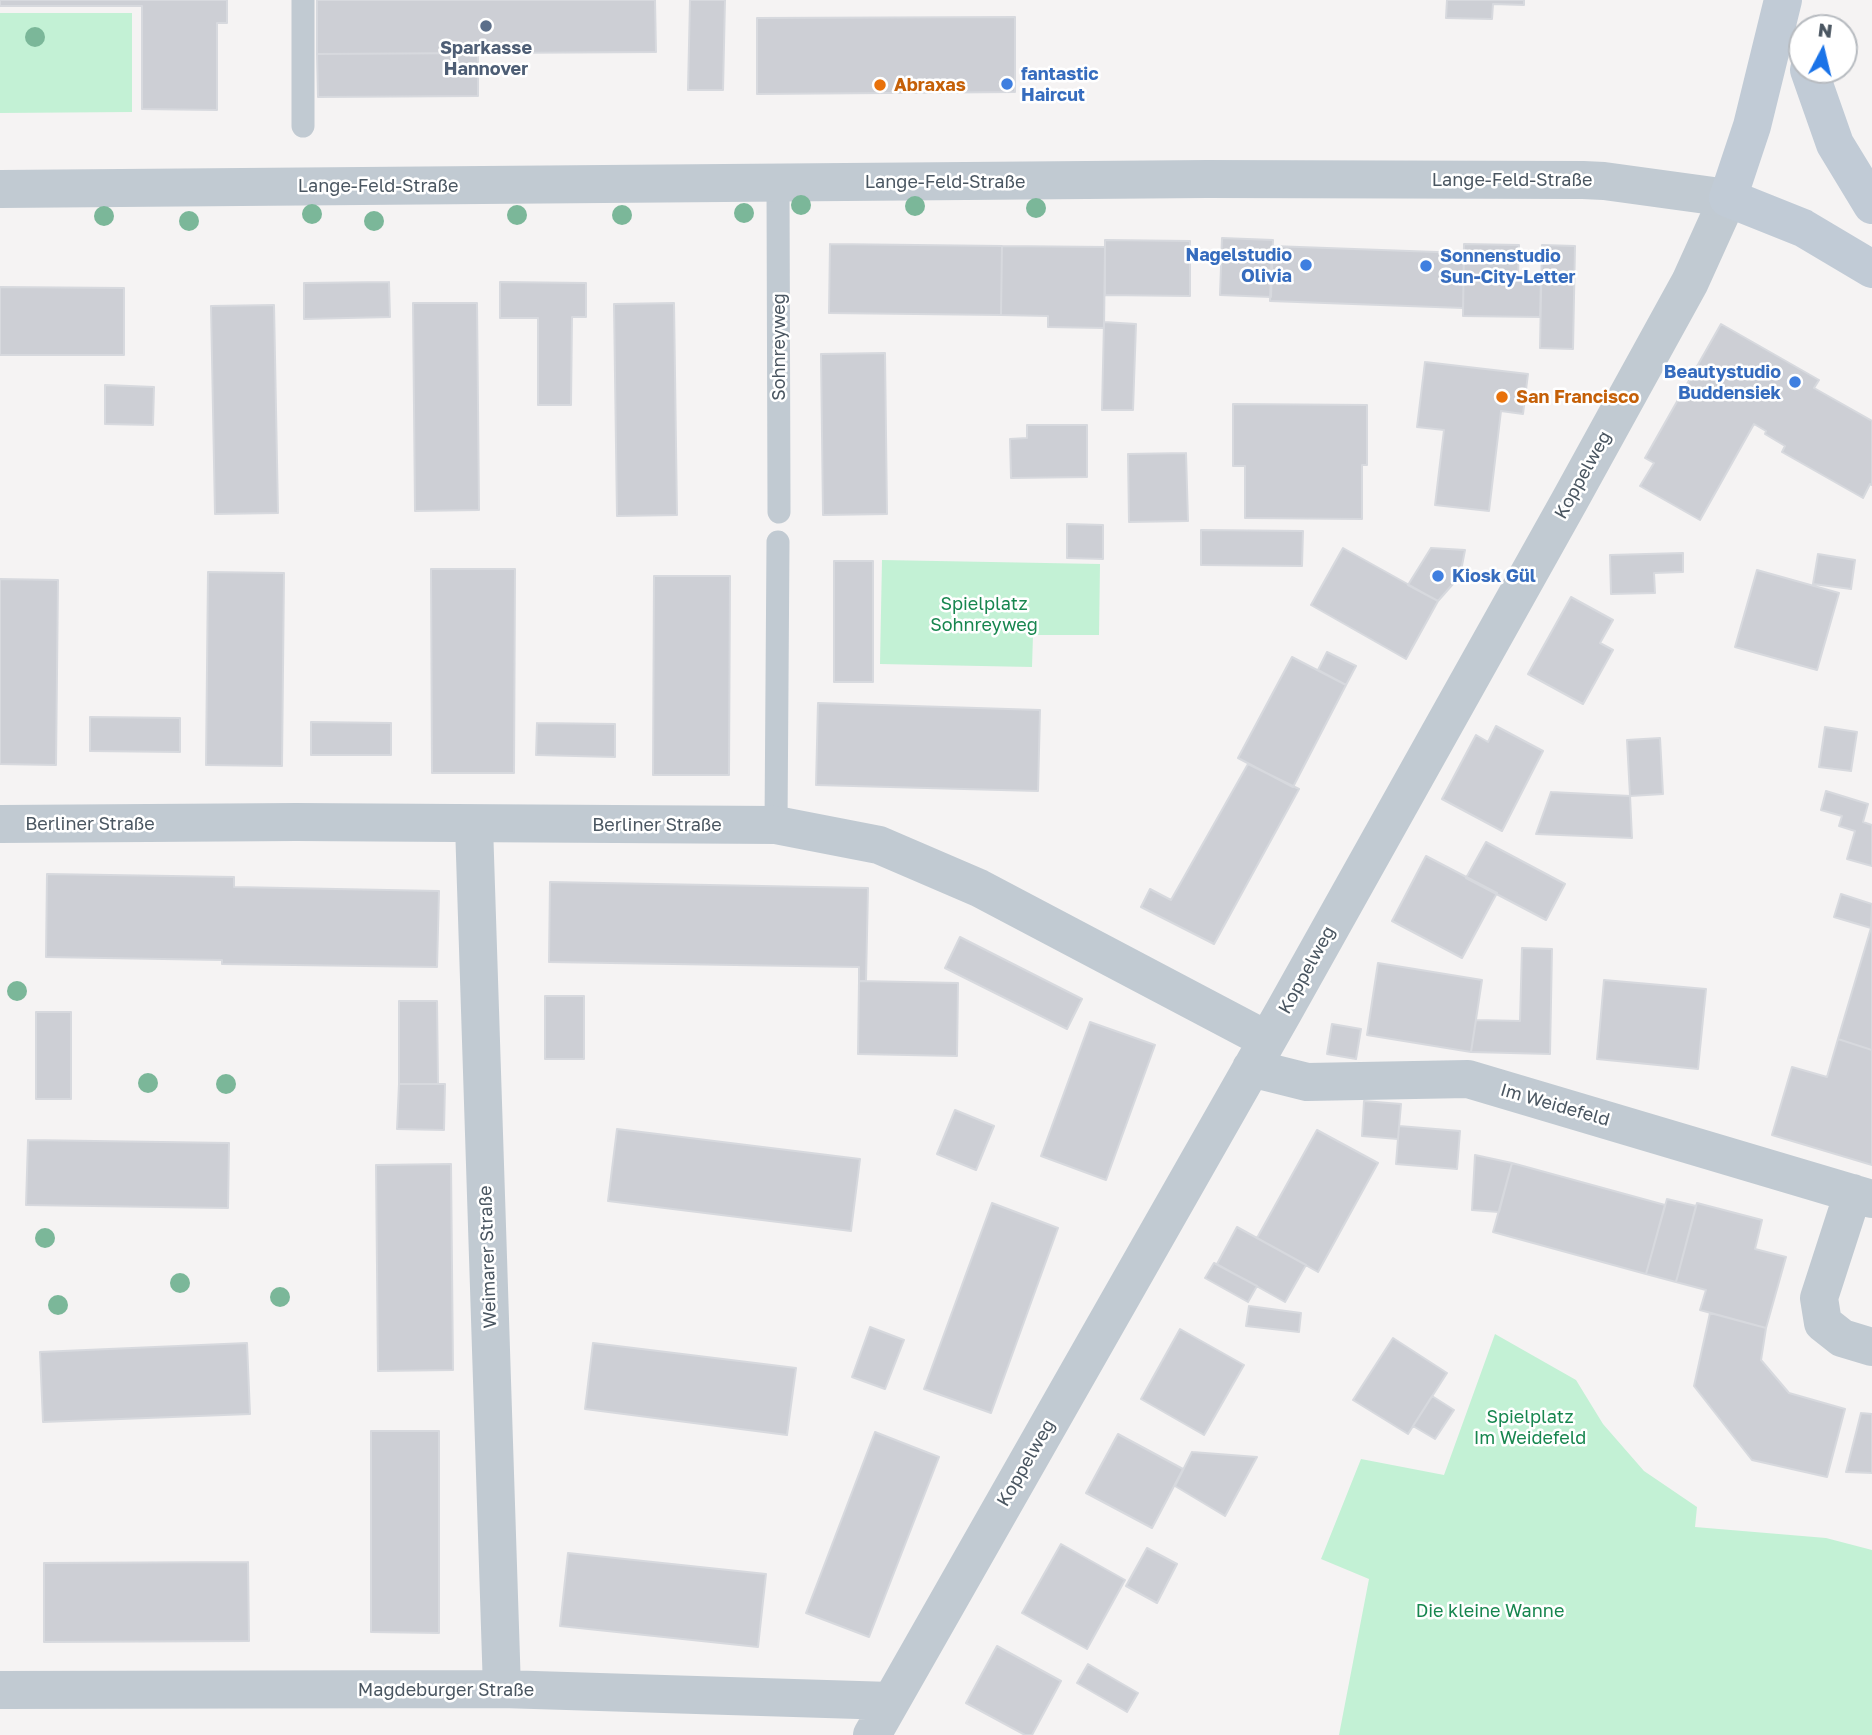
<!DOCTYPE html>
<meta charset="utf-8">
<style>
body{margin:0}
#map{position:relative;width:1872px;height:1735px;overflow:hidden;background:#f5f3f3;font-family:"Golos Text",sans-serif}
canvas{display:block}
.north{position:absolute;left:1788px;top:14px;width:70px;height:70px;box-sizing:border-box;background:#fff;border:2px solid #b7bbc0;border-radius:50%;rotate:7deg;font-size:19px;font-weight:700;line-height:28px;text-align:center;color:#4a5661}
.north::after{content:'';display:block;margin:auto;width:24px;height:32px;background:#1a73e8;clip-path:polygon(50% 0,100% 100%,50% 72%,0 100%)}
</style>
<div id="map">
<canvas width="1872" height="1735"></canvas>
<div class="north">N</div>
</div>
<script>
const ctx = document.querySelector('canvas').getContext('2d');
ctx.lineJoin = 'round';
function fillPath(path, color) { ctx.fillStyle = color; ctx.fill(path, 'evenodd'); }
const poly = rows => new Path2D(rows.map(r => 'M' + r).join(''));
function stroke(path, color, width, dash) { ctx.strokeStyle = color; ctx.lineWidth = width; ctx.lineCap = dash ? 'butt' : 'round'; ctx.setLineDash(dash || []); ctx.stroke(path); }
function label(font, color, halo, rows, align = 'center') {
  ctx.font = font + ' "Golos Text",sans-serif'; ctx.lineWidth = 5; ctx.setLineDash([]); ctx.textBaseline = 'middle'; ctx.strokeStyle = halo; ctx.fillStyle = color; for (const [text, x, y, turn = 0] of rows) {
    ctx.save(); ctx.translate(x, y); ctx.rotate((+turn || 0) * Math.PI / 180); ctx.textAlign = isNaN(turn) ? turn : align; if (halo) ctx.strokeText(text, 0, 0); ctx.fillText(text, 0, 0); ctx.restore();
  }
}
fillPath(poly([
 [0,13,132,13,132,112,0,113],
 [882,560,1100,564,1099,635,1033,635,1032,667,880,664],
 [1495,1334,1576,1380,1603,1424,1644,1471,1697,1507,1695,1527,1826,1538,1872,1550,1872,1735,1339,1735,1369,1579,1321,1559,1361,1459,1444,1475]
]), '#c3f1d5');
const building = poly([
 [0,0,227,0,227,23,217,23,217,110,142,109,142,6,0,6,0,0],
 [317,0,655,0,656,52,317,54,317,0],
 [690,0,725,0,723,90,688,90,690,0],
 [1447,0,1524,0,1524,5,1493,4,1492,19,1446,18,1447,0],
 [1015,17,1015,92,757,94,757,18,1015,17],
 [478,53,478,96,318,97,317,54,478,53],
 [1222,238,1273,240,1271,297,1220,295,1222,238],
 [1105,240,1190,241,1190,296,1105,295,1105,240],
 [830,244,1002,246,1001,315,829,313,830,244],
 [1464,244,1519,245,1518,278,1541,279,1540,317,1463,316,1464,244],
 [1542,245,1575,246,1573,349,1540,348,1542,245],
 [1002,246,1105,247,1104,328,1048,327,1048,316,1001,315,1002,246],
 [1272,246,1464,253,1463,308,1270,301,1272,246],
 [389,282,390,317,304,319,304,283,389,282],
 [500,282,586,283,586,317,572,317,571,405,538,405,538,318,500,318,500,282],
 [0,287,124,288,124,355,0,355,0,287],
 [413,303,477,303,479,510,415,511,413,303],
 [674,303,677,515,617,516,614,304,674,303],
 [274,305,278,513,215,514,211,306,274,305],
 [1104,322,1136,324,1133,410,1102,410,1104,322],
 [1721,324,1819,380,1814,388,1872,421,1872,485,1870,484,1863,498,1782,452,1785,446,1765,434,1766,431,1754,424,1700,520,1640,486,1654,463,1645,458,1721,324],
 [885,353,887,514,823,515,821,354,885,353],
 [1425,362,1528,374,1523,414,1501,411,1489,511,1435,505,1444,430,1417,427,1425,362],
 [105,385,154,387,153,425,105,424,105,385],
 [1233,404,1367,405,1367,465,1362,465,1362,519,1245,518,1245,466,1233,466,1233,404],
 [1027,425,1087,425,1087,477,1011,478,1010,439,1027,438,1027,425],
 [1186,453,1188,521,1129,522,1128,454,1186,453],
 [1067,524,1103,525,1103,559,1067,558,1067,524],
 [1201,530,1303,531,1302,566,1201,565,1201,530],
 [1343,548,1438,601,1406,659,1311,605,1343,548],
 [1431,548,1465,550,1460,576,1438,601,1408,585,1431,548],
 [1683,553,1683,572,1654,573,1655,593,1611,594,1610,555,1683,553],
 [1818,554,1855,560,1851,589,1813,584,1818,554],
 [834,561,873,561,873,682,834,682,834,561],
 [431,569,515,569,514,773,432,773,431,569],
 [1757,570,1839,593,1817,670,1735,647,1757,570],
 [208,572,284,573,282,766,206,765,208,572],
 [654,576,730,576,729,775,653,775,654,576],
 [0,579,58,580,56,765,0,764,0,579],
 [1571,597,1613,620,1600,643,1613,650,1583,704,1528,674,1571,597],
 [1327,652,1356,666,1346,685,1318,670,1327,652],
 [1292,657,1346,685,1293,787,1238,758,1292,657],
 [818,703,1040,710,1038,791,816,785,818,703],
 [90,717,180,718,180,752,90,751,90,717],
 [311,722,391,723,391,755,311,755,311,722],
 [537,723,615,724,615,757,536,755,537,723],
 [1496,726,1543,751,1502,831,1442,799,1476,735,1488,742,1496,726],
 [1825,727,1857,732,1851,771,1819,767,1825,727],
 [1660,738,1663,794,1630,796,1627,740,1660,738],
 [1248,764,1299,789,1214,944,1141,907,1150,889,1171,900,1248,764],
 [1826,791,1868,804,1863,822,1872,825,1872,866,1847,859,1855,831,1839,826,1842,816,1821,810,1826,791],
 [1551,792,1630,796,1632,838,1536,834,1551,792],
 [1486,842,1565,884,1546,920,1466,878,1486,842],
 [1426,856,1497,893,1462,958,1392,921,1426,856],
 [47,874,234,877,234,887,439,891,437,967,222,964,222,960,46,957,47,874],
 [550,882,868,888,866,981,859,981,859,967,549,962,550,882],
 [1841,894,1872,904,1871,928,1834,917,1841,894],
 [1871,928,1872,928,1872,1050,1838,1039,1871,928],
 [960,937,1082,999,1067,1029,945,968,960,937],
 [1522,948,1552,949,1550,1054,1471,1052,1476,1020,1520,1021,1522,948],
 [1378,963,1482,980,1471,1052,1367,1035,1378,963],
 [1604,980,1706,989,1698,1069,1597,1059,1604,980],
 [859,981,958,983,957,1056,858,1054,859,981],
 [545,996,584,996,584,1059,545,1059,545,996],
 [399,1001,437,1001,438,1084,399,1084,399,1001],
 [36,1012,71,1012,71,1099,36,1099,36,1012],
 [1090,1022,1155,1045,1106,1180,1041,1156,1090,1022],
 [1332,1024,1361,1029,1356,1059,1327,1054,1332,1024],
 [1838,1039,1872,1050,1872,1165,1772,1135,1792,1067,1827,1077,1838,1039],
 [399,1084,445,1084,444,1130,397,1129,399,1084],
 [1364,1101,1401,1104,1398,1139,1362,1136,1364,1101],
 [955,1110,994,1126,976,1170,937,1154,955,1110],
 [1399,1126,1460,1131,1457,1169,1396,1164,1399,1126],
 [617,1129,860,1159,851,1231,608,1201,617,1129],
 [1317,1130,1378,1163,1318,1272,1257,1238,1317,1130],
 [28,1140,229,1143,228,1208,26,1205,28,1140],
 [1475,1155,1512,1163,1499,1212,1472,1210,1475,1155],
 [1512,1163,1665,1205,1646,1274,1493,1232,1512,1163],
 [451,1164,453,1370,378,1371,376,1165,451,1164],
 [1667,1199,1696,1206,1676,1282,1646,1274,1667,1199],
 [992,1203,1058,1228,991,1413,924,1389,992,1203],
 [1697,1203,1762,1220,1755,1249,1786,1257,1766,1328,1700,1310,1706,1290,1676,1282,1697,1203],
 [1237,1227,1306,1265,1285,1302,1217,1264,1237,1227],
 [1214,1263,1257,1286,1248,1302,1205,1278,1214,1263],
 [1249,1306,1301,1313,1299,1332,1246,1326,1249,1306],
 [1710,1313,1766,1328,1761,1360,1789,1393,1845,1409,1827,1477,1752,1460,1694,1386,1710,1313],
 [870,1327,904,1340,885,1389,852,1377,870,1327],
 [1180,1329,1244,1365,1204,1435,1141,1399,1180,1329],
 [1393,1338,1447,1373,1408,1434,1353,1400,1393,1338],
 [247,1343,250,1414,43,1422,40,1352,247,1343],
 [593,1343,796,1368,787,1435,585,1409,593,1343],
 [1432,1396,1454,1410,1435,1439,1413,1426,1432,1396],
 [1861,1413,1872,1414,1872,1473,1846,1472,1861,1413],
 [371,1431,439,1431,439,1633,371,1632,371,1431],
 [875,1432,939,1457,869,1637,806,1613,875,1432],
 [1118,1434,1183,1469,1152,1528,1086,1493,1118,1434],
 [1192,1452,1257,1457,1225,1516,1175,1486,1192,1452],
 [1061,1544,1125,1580,1087,1649,1022,1613,1061,1544],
 [1147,1548,1177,1564,1157,1603,1126,1586,1147,1548],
 [568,1553,766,1574,758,1647,560,1626,568,1553],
 [248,1562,249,1641,44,1642,44,1563,248,1562],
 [997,1646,1061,1681,1032,1735,1025,1735,966,1703,997,1646],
 [1088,1664,1138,1693,1127,1712,1077,1683,1088,1664]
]);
fillPath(building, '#cdcfd5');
stroke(building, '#d7d9de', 2);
stroke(poly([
 [303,0,303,126],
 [778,183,779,512],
 [776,825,778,542]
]), '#c1cad2', 23);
stroke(poly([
 [0,824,296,822,776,825,879,845,979,888,1267,1040],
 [474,825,502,1689],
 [1251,1068,1307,1082,1468,1079,1872,1199],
 [1853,1193,1819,1298,1823,1323,1842,1338,1872,1347],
 [0,1690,502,1689,891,1701],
 [872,1735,1284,1011,1570,500,1690,282,1728,198]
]), '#c1cad2', 38);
stroke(poly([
 [0,189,1207,179,1583,180,1604,181,1728,198]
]), '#c1cad2', 38);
stroke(poly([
 [1783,0,1752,126,1728,198,1803,228,1872,269],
 [1809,70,1835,144,1872,205]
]), '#c1cbd6', 38);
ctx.fillStyle = '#7bb799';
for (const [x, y] of [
 [35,37],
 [801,205],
 [915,206],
 [1036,208],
 [744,213],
 [312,214],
 [517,215],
 [622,215],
 [104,216],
 [189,221],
 [374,221],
 [17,991],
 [148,1083],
 [226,1084],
 [45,1238],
 [180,1283],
 [280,1297],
 [58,1305]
]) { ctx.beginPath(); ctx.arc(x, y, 10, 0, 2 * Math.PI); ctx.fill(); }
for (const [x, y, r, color] of [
 [486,26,7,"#5c6f8a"],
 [1007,84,7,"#3f7fe0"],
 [880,85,7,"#e8710a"],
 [1306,265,7,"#3f7fe0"],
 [1426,266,7,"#3f7fe0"],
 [1795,382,7,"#3f7fe0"],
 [1502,397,7,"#e8710a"],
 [1438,576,7,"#3f7fe0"]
]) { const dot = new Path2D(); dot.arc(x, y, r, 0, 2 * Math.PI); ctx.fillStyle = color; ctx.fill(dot); stroke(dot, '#fff', 2.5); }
label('bold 18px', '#4e5e75', '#fff', [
 ["Sparkasse",486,48],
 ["Hannover",486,69]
]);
label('bold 18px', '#366cbe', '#fff', [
 ["fantastic",1021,74],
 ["Haircut",1021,95],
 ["Nagelstudio",1292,255,"right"],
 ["Olivia",1292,276,"right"],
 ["Sonnenstudio",1440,256],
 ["Sun-City-Letter",1440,277],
 ["Beautystudio",1781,372,"right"],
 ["Buddensiek",1781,393,"right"],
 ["Kiosk Gül",1452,576]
], 'left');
label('bold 18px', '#c56008', '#fff', [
 ["Abraxas",894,85],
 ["San Francisco",1516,397]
], 'left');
label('18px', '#4a5661', '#fff', [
 ["Lange-Feld-Straße",1512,180],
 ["Lange-Feld-Straße",945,182],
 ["Lange-Feld-Straße",378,186],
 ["Sohnreyweg",779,347,-90],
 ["Koppelweg",1583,475,-61],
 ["Berliner Straße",90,824],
 ["Berliner Straße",657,825],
 ["Koppelweg",1307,970,-61],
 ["Im Weidefeld",1555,1105,16],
 ["Weimarer Straße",488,1257,-92],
 ["Koppelweg",1026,1463,-60],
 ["Magdeburger Straße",446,1690]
]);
label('18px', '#17864f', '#fff', [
 ["Spielplatz",984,604],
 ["Sohnreyweg",984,625],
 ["Spielplatz",1530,1417],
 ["Im Weidefeld",1530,1438],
 ["Die kleine Wanne",1490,1611]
]);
</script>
